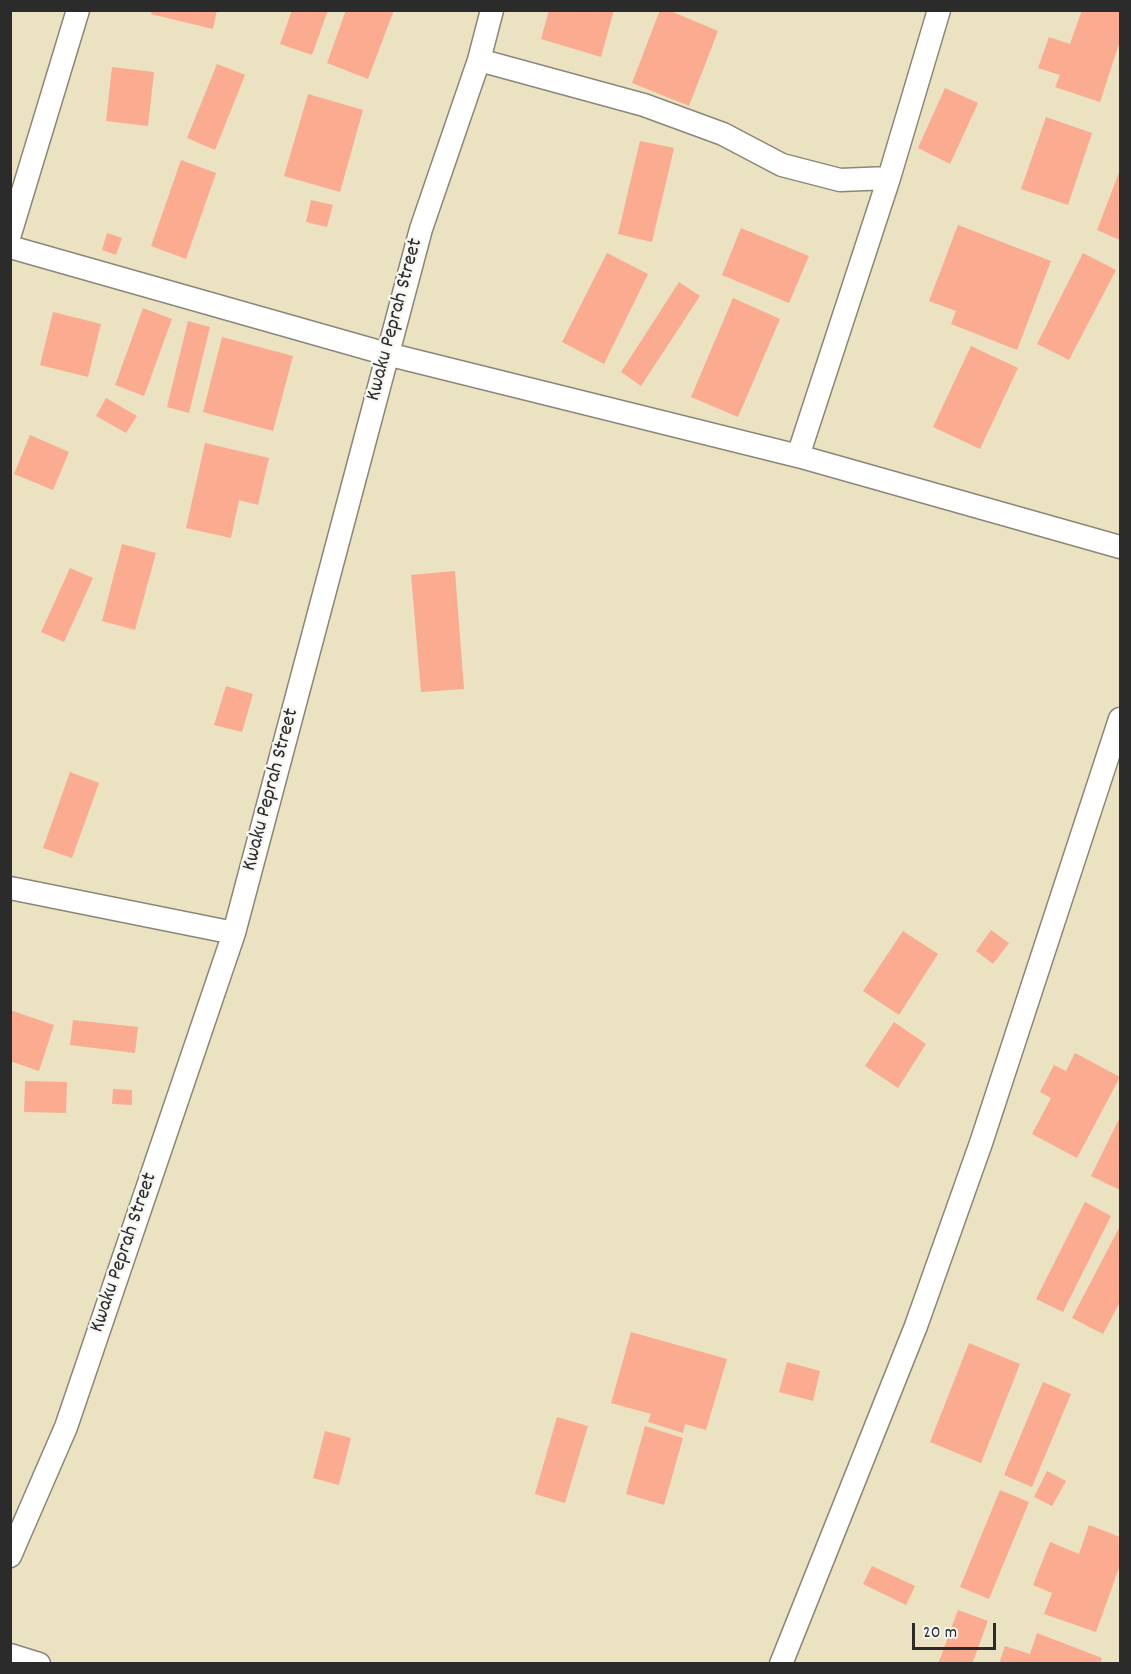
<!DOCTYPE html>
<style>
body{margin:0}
#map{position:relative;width:1131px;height:1674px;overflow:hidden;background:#ebe2c2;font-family:Dekko,sans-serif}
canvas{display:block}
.frame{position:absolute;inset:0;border:12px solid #2b2b2b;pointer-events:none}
.scale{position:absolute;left:912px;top:1623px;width:84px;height:27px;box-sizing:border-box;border:3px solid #2b2b2b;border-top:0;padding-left:8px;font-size:18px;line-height:21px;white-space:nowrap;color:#2b2b2b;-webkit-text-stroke:4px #f6f6f2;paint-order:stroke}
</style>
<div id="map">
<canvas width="1131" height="1674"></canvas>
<div class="frame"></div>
<div class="scale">20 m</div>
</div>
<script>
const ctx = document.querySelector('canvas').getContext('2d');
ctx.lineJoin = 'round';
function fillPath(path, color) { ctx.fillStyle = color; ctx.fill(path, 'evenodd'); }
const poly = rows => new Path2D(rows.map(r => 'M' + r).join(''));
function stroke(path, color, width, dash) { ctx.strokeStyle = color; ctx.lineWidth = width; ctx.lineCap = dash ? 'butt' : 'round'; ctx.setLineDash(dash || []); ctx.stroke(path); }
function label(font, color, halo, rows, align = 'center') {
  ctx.font = font + ' Dekko,sans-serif'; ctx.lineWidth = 5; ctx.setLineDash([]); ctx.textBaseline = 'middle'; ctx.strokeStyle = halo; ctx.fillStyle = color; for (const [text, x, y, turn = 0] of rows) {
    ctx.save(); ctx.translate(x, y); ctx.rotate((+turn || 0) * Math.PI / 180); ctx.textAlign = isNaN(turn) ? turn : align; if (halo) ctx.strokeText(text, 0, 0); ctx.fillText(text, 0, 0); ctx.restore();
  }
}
fillPath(poly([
 [152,10,217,10,213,29,151,14],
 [292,10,328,10,312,55,280,44],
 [346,10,394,10,368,79,327,63],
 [549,10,614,10,601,57,541,39],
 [660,10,668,10,718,31,689,106,632,83],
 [1082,10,1120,10,1120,41,1100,102,1055,87,1060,75,1038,68,1049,37,1070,44],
 [217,64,245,75,215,150,187,138],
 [112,67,154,72,148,126,106,121],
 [945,88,978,103,950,164,918,148],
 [308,94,363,110,340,192,284,176],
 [1046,117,1092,133,1068,205,1021,189],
 [640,141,674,148,652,242,618,234],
 [181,160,216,173,186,259,151,246],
 [1120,170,1120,240,1097,230],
 [311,200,333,205,327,227,306,222],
 [958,225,1051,261,1017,350,951,324,956,311,929,301],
 [741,228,809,256,789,303,722,275],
 [107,233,122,238,116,255,102,250],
 [607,253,648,274,604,364,562,342],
 [1083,253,1116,270,1069,360,1037,344],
 [679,282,700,296,641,386,621,372],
 [733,298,780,319,738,417,691,397],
 [143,308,172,319,144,396,115,385],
 [53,312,101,324,88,377,40,365],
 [188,321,210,327,189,413,167,407],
 [222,337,293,356,273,431,203,412],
 [971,346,1018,368,980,449,933,427],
 [106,398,137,416,126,433,96,416],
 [30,435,69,452,53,490,14,474],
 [205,443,269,458,258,505,239,500,231,538,186,528],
 [122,544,156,553,135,630,102,621],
 [70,568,93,578,64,642,41,632],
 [455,571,464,689,421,692,411,575],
 [226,686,253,694,242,732,214,725],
 [70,772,99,783,72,858,43,848],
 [991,930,1009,943,993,964,976,951],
 [903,931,938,954,899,1015,863,991],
 [10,1010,54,1025,39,1071,10,1061],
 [73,1020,138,1027,135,1053,70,1045],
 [894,1022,926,1044,898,1088,865,1066],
 [1075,1053,1120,1077,1077,1158,1032,1134,1051,1098,1040,1092,1054,1065,1066,1071],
 [25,1081,67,1082,66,1113,24,1112],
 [113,1089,132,1090,132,1105,112,1104],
 [1120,1117,1120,1190,1091,1176],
 [1085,1202,1111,1216,1063,1312,1036,1299],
 [1120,1226,1120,1302,1103,1334,1072,1318],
 [631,1332,727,1359,706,1430,685,1424,683,1433,648,1422,651,1414,611,1403],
 [969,1343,1020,1364,981,1463,930,1442],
 [787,1362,820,1371,813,1401,779,1392],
 [1043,1382,1071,1394,1032,1487,1004,1475],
 [557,1417,588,1426,565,1503,535,1494],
 [645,1426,683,1438,664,1505,626,1494],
 [325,1431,351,1438,339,1485,313,1478],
 [1047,1471,1066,1481,1052,1506,1034,1497],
 [1000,1490,1029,1502,989,1599,960,1587],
 [1089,1525,1120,1537,1120,1565,1096,1632,1044,1614,1052,1593,1033,1585,1050,1542,1079,1554],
 [872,1566,915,1586,906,1605,863,1584],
 [958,1610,988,1621,972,1664,938,1664],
 [1037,1633,1102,1658,1100,1664,999,1664,1005,1646,1030,1654]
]), '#faab90');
const street = poly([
 [479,60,644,105,723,134,782,165,840,180,889,178],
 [10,234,78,10],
 [10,247,387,354,798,456,1120,547],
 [798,456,889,178,939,10],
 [10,888,234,933],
 [10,1556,66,1427,234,933,421,229,479,60,492,10],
 [10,1655,39,1664],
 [781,1664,916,1326,981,1143,1120,719]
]);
stroke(street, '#8b8676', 25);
stroke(street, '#fff', 22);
label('21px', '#2b2b2b', '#f6f6f2', [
 ["Kwaku Peprah Street",396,320,-75],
 ["Kwaku Peprah Street",272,790,-75],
 ["Kwaku Peprah Street",125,1253,-71]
]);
</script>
